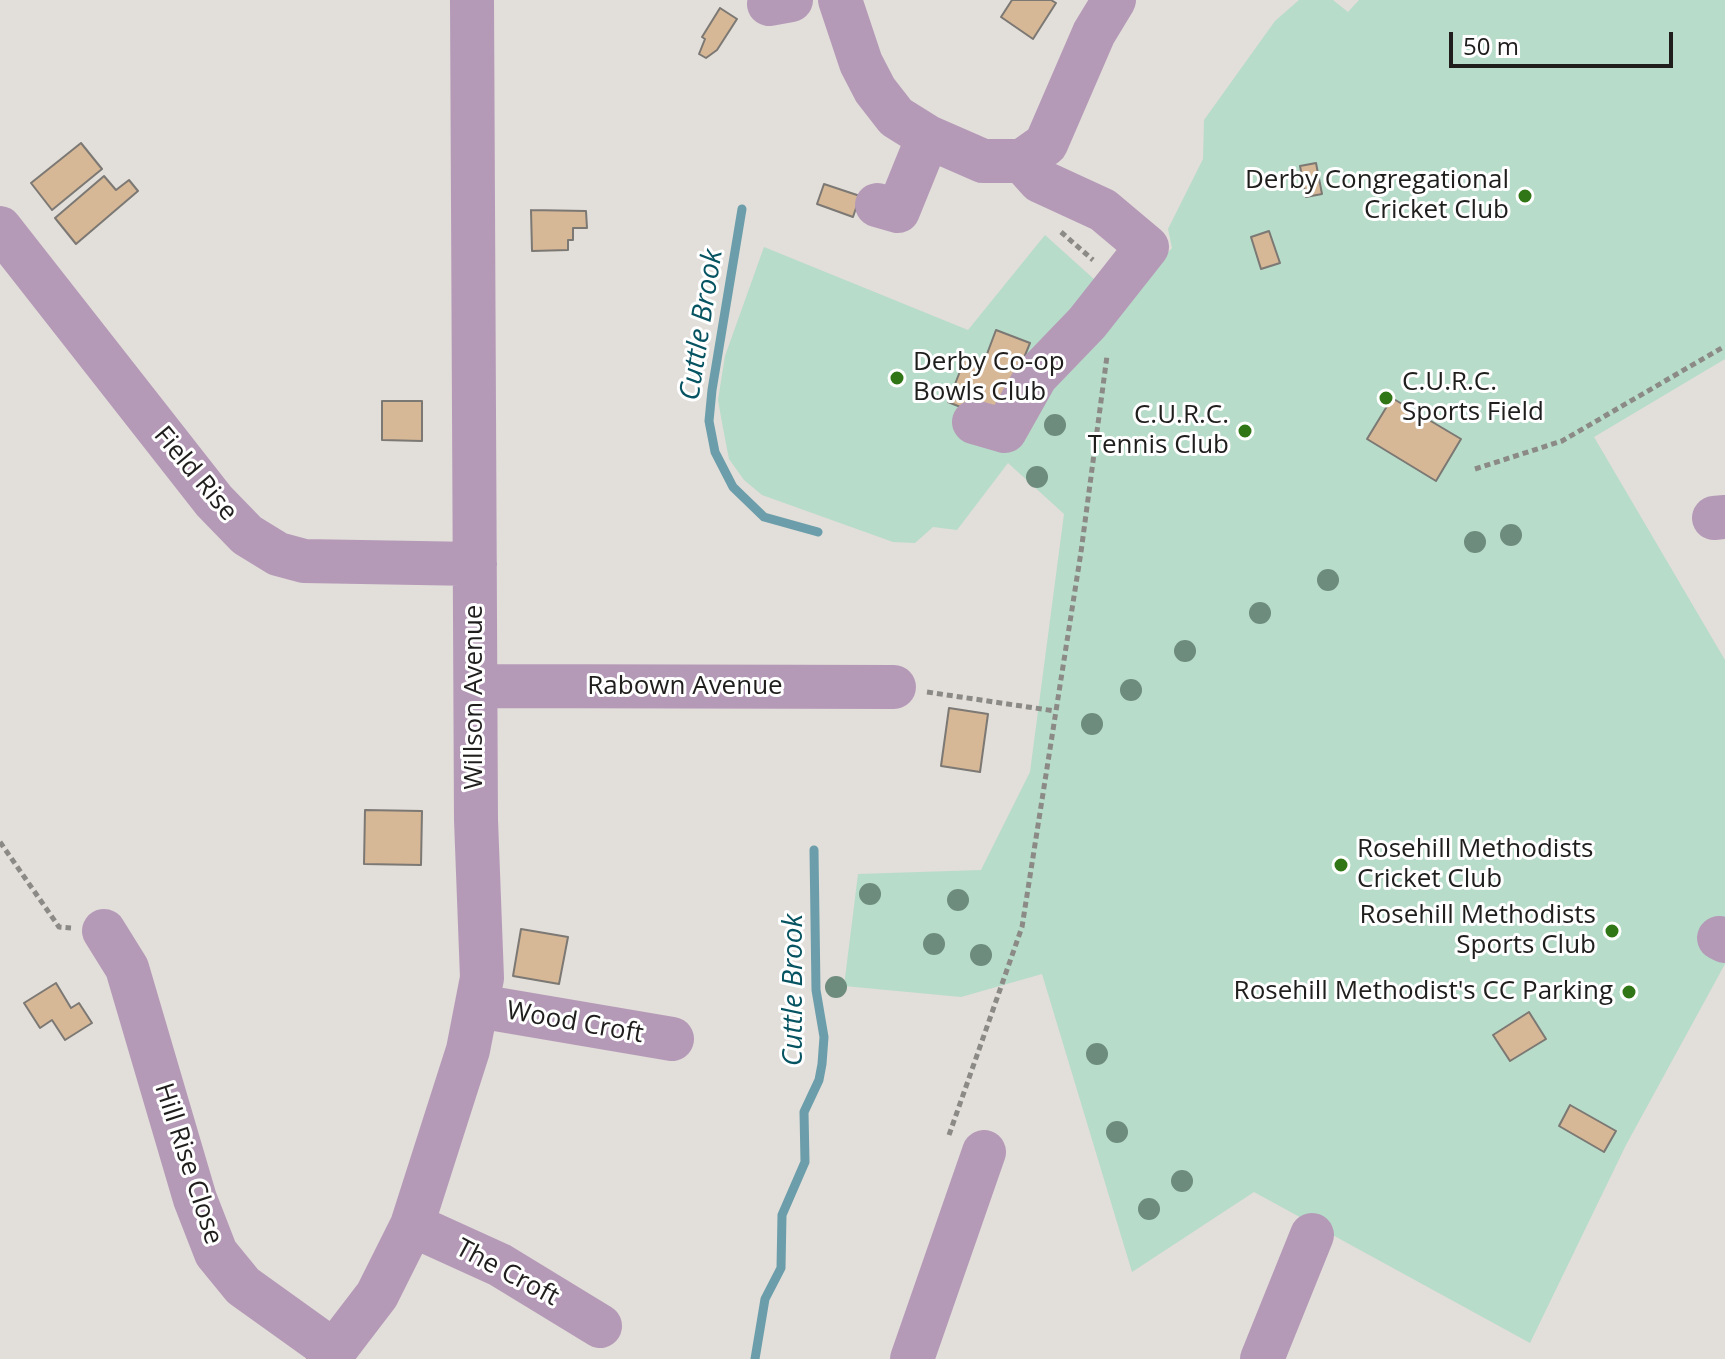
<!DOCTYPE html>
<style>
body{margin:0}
#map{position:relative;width:1725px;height:1359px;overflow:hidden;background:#e2ded9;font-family:"Open Sans",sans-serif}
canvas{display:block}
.scale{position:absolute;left:1449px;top:32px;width:224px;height:36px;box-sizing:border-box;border:4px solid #1f1e1d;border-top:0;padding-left:10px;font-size:24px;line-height:28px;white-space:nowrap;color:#1f1e1d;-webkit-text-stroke:6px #fff;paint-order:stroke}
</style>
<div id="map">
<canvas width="1725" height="1359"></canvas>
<div class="scale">50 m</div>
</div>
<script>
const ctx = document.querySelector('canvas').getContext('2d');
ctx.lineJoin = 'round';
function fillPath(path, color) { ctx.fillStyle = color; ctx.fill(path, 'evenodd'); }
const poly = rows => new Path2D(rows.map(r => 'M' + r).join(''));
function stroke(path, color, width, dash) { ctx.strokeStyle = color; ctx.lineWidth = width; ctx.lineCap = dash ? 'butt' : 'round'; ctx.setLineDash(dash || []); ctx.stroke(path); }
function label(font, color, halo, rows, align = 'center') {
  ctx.font = font + ' "Open Sans",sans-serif'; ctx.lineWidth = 6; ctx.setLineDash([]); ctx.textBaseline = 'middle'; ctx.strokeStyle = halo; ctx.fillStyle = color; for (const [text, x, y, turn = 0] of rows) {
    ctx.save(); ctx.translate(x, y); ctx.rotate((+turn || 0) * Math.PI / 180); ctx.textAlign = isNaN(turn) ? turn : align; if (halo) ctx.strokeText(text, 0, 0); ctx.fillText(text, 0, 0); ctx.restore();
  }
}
fillPath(poly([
 [1299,0,1333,0,1348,12,1359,0,1725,0,1725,359,1594,437,1725,660,1725,964,1626,1145,1530,1343,1254,1192,1132,1272,1042,974,961,997,844,986,858,874,981,870,1030,772,1064,514,1008,463,957,530,933,527,915,543,893,542,762,495,744,480,729,459,723,428,718,400,725,356,764,247,968,330,1045,235,1125,307,1133,289,1172,248,1168,229,1203,159,1204,120,1275,21]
]), '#b7dcc9');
stroke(poly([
 [742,209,712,390,709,421,715,452,733,487,764,517,818,532],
 [755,1359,765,1299,781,1268,782,1215,805,1162,804,1112,819,1080,822,1064,824,1037,816,990,814,850]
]), '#6b9eaa', 9);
const building = poly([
 [1012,0,1051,0,1056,3,1033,39,1001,17,1012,0],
 [720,8,737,19,717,50,706,58,699,54,705,39,702,37,720,8],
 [81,143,102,169,52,210,31,183,81,143],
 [1316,163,1322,194,1306,197,1300,166,1316,163],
 [104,176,116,190,129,180,138,191,76,244,55,218,104,176],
 [824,184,860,196,853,217,817,204,824,184],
 [531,210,586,211,587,228,573,228,573,240,568,240,568,250,532,251,531,210],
 [1269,231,1280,263,1261,269,1251,237,1269,231],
 [996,330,1030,343,998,422,948,402,966,356,984,362,996,330],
 [1392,398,1461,439,1436,481,1367,439,1392,398],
 [382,401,422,401,422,441,382,440,382,401],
 [949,708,988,714,980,772,941,766,949,708],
 [365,810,422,811,421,865,364,864,365,810],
 [521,929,568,937,559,984,513,976,521,929],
 [56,983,71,1008,79,1003,92,1023,65,1040,52,1020,40,1028,24,1003,56,983],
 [1529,1012,1546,1039,1510,1061,1493,1035,1529,1012],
 [1570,1105,1616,1131,1604,1152,1559,1126,1570,1105]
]);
fillPath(building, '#d6b796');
stroke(building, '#7c7874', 2);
stroke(poly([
 [1061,232,1093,260],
 [1475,469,1562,441,1725,346],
 [927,692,1055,711],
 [0,842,59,927,71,928],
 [949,1135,1022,927,1081,552,1107,356]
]), '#8c8a86', 5, [6, 4]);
stroke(poly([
 [840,0,861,63,875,90,896,117,928,137,983,161,1022,161,1040,181,1103,210,1147,247,1087,323,1036,376,1005,431,974,422],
 [769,4,791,0],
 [1022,161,1046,144,1094,33,1114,0],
 [877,205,898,211,928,137],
 [0,228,214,501,247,535,278,554,304,561,475,564],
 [1714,518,1725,517],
 [476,686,894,687],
 [104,931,127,968,195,1199,216,1253,243,1286,335,1352],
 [1719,938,1725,941],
 [478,1006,672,1039],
 [412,1225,500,1265,600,1326],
 [328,1359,377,1295,412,1225,468,1050,482,978,476,820,472,0],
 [912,1359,984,1152],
 [1262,1359,1312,1235]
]), '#b59ab8', 44);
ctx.fillStyle = '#6e8c7e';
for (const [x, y] of [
 [1055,425],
 [1037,477],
 [1511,535],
 [1475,542],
 [1328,580],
 [1260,613],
 [1185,651],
 [1131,690],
 [1092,724],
 [870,894],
 [958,900],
 [934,944],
 [981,955],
 [836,987],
 [1097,1054],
 [1117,1132],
 [1182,1181],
 [1149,1209]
]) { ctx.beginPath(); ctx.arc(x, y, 11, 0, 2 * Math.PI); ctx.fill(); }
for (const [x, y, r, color] of [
 [1525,196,8,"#307616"],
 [897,378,8,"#307616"],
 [1386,398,8,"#307616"],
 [1245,431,8,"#307616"],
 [1341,865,8,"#307616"],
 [1612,931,8,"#307616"],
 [1629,992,8,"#307616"]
]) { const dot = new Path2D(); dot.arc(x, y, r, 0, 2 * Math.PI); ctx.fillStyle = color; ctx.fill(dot); stroke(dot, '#fff', 3); }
label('26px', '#1f1e1d', '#fff', [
 ["Derby Congregational",1509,181],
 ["Cricket Club",1509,211],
 ["Derby Co-op",913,363,"left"],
 ["Bowls Club",913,393,"left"],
 ["C.U.R.C.",1402,383,"left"],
 ["Sports Field",1402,413,"left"],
 ["C.U.R.C.",1229,416],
 ["Tennis Club",1229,446],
 ["Rosehill Methodists",1357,850,"left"],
 ["Cricket Club",1357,880,"left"],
 ["Rosehill Methodists",1596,916],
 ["Sports Club",1596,946],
 ["Rosehill Methodist's CC Parking",1613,992]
], 'right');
label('26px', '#1f1e1d', '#fff', [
 ["Field Rise",195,474,50],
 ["Rabown Avenue",685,687],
 ["Willson Avenue",475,697,-90],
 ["Wood Croft",575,1023,10],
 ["Hill Rise Close",188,1164,72],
 ["The Croft",507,1273,28]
]);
label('italic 28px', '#065361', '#fff', [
 ["Cuttle Brook",702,325,-81],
 ["Cuttle Brook",794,990,-90]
]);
</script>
